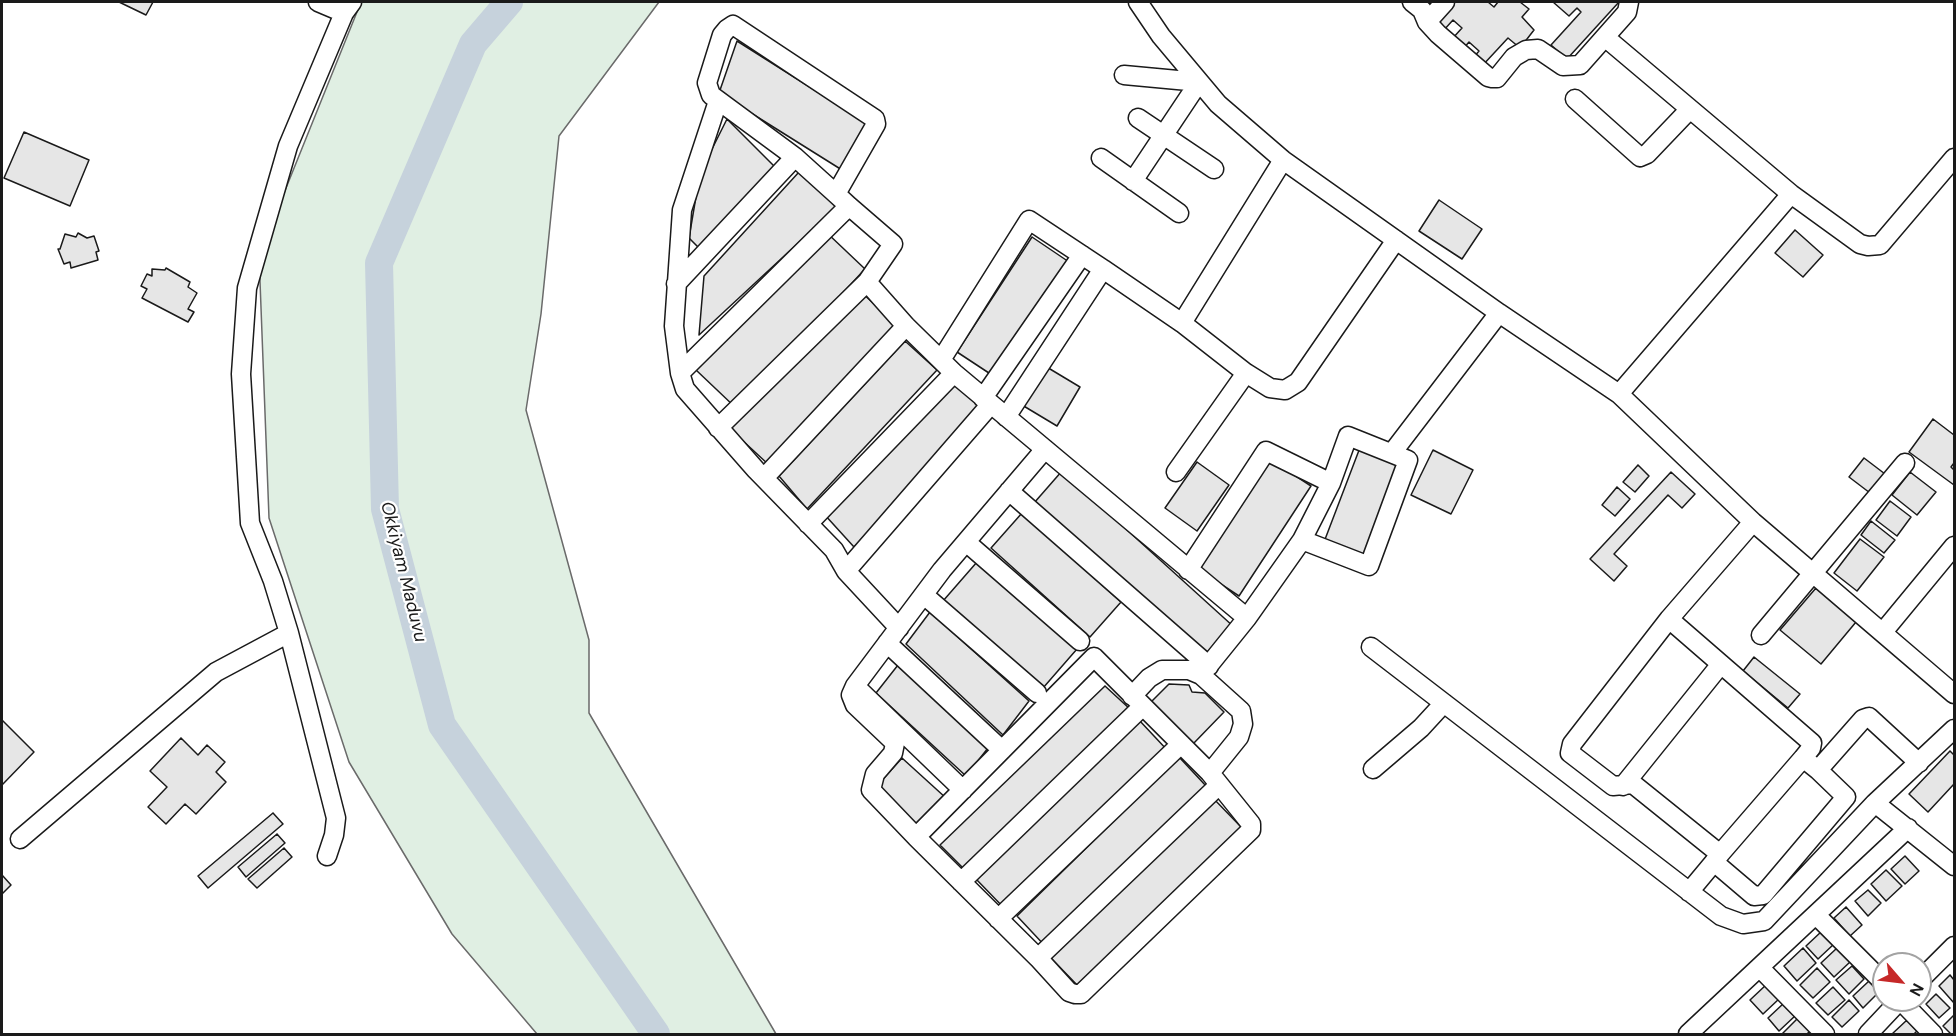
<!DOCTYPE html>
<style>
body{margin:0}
#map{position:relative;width:1956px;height:1036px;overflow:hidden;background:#fff;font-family:"DM Sans",sans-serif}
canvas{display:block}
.frame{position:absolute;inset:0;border:3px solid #1a1a1a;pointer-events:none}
.north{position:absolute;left:1872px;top:952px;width:60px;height:60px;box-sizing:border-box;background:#fff;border:2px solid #a3a3a3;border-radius:50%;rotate:118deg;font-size:16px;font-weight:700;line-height:24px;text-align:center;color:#1a1a1a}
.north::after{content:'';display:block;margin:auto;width:21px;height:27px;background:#c62828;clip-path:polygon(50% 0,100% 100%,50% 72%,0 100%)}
</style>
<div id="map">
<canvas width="1956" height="1036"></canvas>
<div class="frame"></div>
<div class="north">N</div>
</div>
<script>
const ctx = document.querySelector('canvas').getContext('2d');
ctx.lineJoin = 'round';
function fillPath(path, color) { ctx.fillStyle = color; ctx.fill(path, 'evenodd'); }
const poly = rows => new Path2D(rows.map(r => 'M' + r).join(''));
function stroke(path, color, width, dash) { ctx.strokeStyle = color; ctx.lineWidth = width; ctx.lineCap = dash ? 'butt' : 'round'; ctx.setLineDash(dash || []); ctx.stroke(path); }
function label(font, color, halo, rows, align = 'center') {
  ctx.font = font + ' "DM Sans",sans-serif'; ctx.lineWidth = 4.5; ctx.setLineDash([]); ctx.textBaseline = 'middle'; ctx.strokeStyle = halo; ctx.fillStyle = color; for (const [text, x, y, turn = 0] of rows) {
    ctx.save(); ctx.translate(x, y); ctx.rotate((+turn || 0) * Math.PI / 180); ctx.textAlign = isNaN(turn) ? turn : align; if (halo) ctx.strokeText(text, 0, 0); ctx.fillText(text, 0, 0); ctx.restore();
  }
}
const green = poly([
 [361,2,659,2,559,136,541,314,526,410,589,640,589,713,776,1034,537,1034,452,934,349,762,269,518,259,255,361,2]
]);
fillPath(green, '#e0efe3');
stroke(green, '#6a6a6a', 1.5);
stroke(poly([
 [509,2,473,44,379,263,385,509,442,725,656,1034]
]), '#c6d2dc', 28);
const building = poly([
 [119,2,153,2,146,15,119,2],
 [1454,2,1488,2,1494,7,1498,2,1520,2,1529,9,1522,17,1534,30,1520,48,1508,38,1482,66,1473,58,1479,51,1469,42,1463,49,1452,39,1462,28,1453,20,1443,31,1436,23,1454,2],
 [1553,2,1619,2,1567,59,1551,45,1581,12,1577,8,1569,16,1553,2],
 [737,41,870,125,842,170,719,93,737,41],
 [727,119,777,169,699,248,689,238,700,173,727,119],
 [24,132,89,160,70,206,4,178,24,132],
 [799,172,837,207,699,335,704,276,799,172],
 [1439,200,1482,229,1462,259,1419,231,1439,200],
 [1795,230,1823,255,1803,277,1775,253,1795,230],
 [826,232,865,269,736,408,696,370,826,232],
 [78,233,87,238,94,236,99,251,96,252,98,260,71,268,70,262,64,264,58,249,60,249,65,234,76,237,78,233],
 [1032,237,1072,264,995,377,957,352,1032,237],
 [166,268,190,282,188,287,197,293,188,309,194,312,188,322,142,298,147,289,141,286,147,274,152,276,152,269,165,270,166,268],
 [859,290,899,327,769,465,729,428,859,290],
 [905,341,937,370,807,509,779,476,905,341],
 [1045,366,1080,387,1057,426,1022,405,1045,366],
 [953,381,984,408,854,547,824,514,953,381],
 [1933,419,1954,435,1954,463,1951,467,1954,470,1954,485,1909,452,1933,419],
 [1361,445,1405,462,1368,559,1324,542,1361,445],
 [1433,450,1473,470,1451,514,1411,495,1433,450],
 [1864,458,1889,477,1874,496,1849,477,1864,458],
 [1270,459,1311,486,1239,596,1198,569,1270,459],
 [1197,462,1229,485,1197,531,1165,508,1197,462],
 [1638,465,1649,476,1635,492,1623,482,1638,465],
 [1062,471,1234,627,1207,656,1034,503,1062,471],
 [1671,472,1695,494,1682,508,1668,495,1614,554,1627,566,1614,581,1590,559,1671,472],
 [1910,472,1936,492,1917,515,1892,495,1910,472],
 [1617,487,1630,499,1615,516,1602,505,1617,487],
 [1890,501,1911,517,1897,536,1876,520,1890,501],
 [1022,513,1121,602,1090,637,991,548,1022,513],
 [1871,521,1895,540,1884,553,1861,535,1871,521],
 [1860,539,1884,557,1857,591,1834,573,1860,539],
 [977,562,1077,649,1043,688,943,601,977,562],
 [1816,588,1856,622,1821,664,1780,630,1816,588],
 [930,612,1029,701,1003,735,906,644,930,612],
 [1754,657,1800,694,1788,708,1743,671,1754,657],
 [898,665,988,748,966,776,876,693,898,665],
 [1169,684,1189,685,1192,692,1205,693,1224,712,1193,744,1151,702,1169,684],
 [1105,686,1131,710,964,869,940,845,1105,686],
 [2,720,34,752,2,785,2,720],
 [1139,720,1169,752,1006,910,976,879,1139,720],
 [181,738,198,755,207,745,225,762,216,772,226,782,196,814,185,804,166,824,148,807,167,787,150,771,181,738],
 [1950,751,1954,755,1954,784,1928,812,1909,794,1950,751],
 [1179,757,1207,787,1047,948,1017,916,1179,757],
 [902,758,946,798,920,827,876,787,902,758],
 [1212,797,1243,829,1080,988,1049,956,1212,797],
 [273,813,283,824,208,888,198,876,273,813],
 [277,834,285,843,246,877,238,867,277,834],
 [284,848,292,857,257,888,248,879,284,848],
 [1905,856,1919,871,1905,884,1891,869,1905,856],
 [1886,870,1902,886,1886,901,1871,884,1886,870],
 [2,875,11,885,2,894,2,875],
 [1868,890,1881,903,1868,916,1855,901,1868,890],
 [1846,907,1862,925,1850,936,1834,918,1846,907],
 [1822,931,1834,944,1818,959,1806,946,1822,931],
 [1803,948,1816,963,1797,981,1784,966,1803,948],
 [1837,948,1850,962,1834,977,1821,963,1837,948],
 [1852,966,1864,979,1849,994,1836,980,1852,966],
 [1817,968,1830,982,1813,998,1800,985,1817,968],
 [1950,975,1954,980,1954,1003,1939,986,1950,975],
 [1869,981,1879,992,1863,1008,1853,996,1869,981],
 [1767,984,1780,998,1763,1014,1750,1000,1767,984],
 [1833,987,1845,1000,1828,1015,1816,1003,1833,987],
 [1936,994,1950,1008,1939,1018,1926,1004,1936,994],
 [1849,1000,1859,1011,1842,1027,1832,1017,1849,1000],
 [1784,1003,1796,1015,1779,1031,1768,1018,1784,1003],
 [1954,1015,1954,1034,1951,1034,1943,1026,1954,1015],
 [1798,1018,1810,1031,1807,1034,1782,1034,1798,1018],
 [1907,1020,1917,1031,1914,1034,1892,1034,1907,1020]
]);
fillPath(building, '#e6e6e6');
stroke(building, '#1a1a1a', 1.5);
const minor = poly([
 [318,2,344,13],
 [1138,2,1161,36,1218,104,1283,160,1499,313,1619,394,1791,194],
 [1412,2,1422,10,1427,22,1438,34,1488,77,1492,78,1497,78,1514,57,1526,50,1538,49,1563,66,1580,65,1627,12,1629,2],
 [1427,22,1445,2],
 [1606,38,1791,194,1860,244,1868,246,1880,245,1954,158],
 [1124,75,1199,82,1133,181],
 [1575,99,1640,157,1647,154,1690,109],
 [718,101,682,210,674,326,680,373,685,389,756,470,834,550,846,571,899,628],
 [1138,118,1214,169],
 [1101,158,1179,213],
 [836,194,876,124,875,119,733,25,727,29,722,35,707,83,711,95,795,157,836,194,849,206,893,244,867,282,906,326,954,373,1247,618,1302,540,1369,566,1408,460,1348,436,1331,483,1302,540],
 [676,284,795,157],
 [1182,323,1283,160],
 [941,360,1029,220,1103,269],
 [680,373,849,206],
 [1619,394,1753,522,1954,694],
 [983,398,1082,255],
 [1006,417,1103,269,1182,323,1246,373,1270,388,1285,390,1298,382,1396,240],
 [718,428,867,282],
 [1392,453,1499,313],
 [1176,472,1246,373],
 [764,478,906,326],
 [1009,491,1209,666],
 [808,524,954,373],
 [966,542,1080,641],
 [1188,570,1266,451,1331,483],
 [846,571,991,404],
 [924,595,1037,693],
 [1669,619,1812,743,1811,748,1803,758,1720,854,1633,784,1613,786,1570,753,1572,744,1669,619,1753,522],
 [1883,632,1954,546],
 [1761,635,1905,463],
 [887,643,1002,750],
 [1371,647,1721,916,1743,924,1764,921,1875,803,1954,729],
 [855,686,963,790],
 [1132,696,1149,678,1162,670,1189,670,1201,675],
 [1373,769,1421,728,1444,703],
 [1818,770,1863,719,1869,717,1919,763],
 [1210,773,1239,737,1243,724,1241,711,1201,675,1247,618],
 [1623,786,1721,664],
 [1875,803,1954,866],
 [916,837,1094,657,1210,773,1251,824,1251,830,1081,994,1075,994,1069,992,1038,958,916,837,871,790,875,774,893,753,895,743,855,705,851,695,855,686,942,570,1045,449],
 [20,839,216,672,289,633],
 [1720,854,1714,862,1754,896,1763,895,1846,797,1818,770,1803,758],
 [327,856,334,835,336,818,289,633,273,581,250,523,241,374,247,288,288,146,344,13,352,2],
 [961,882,1143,706],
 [1689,892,1714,862],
 [1816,915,1884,983],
 [998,919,1181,744],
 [1038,958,1219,785],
 [1760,968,1825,1034],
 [1920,980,1954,946],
 [1900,1000,1933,1034],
 [1688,1034,1908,828],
 [1868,1034,1900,1000]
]);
stroke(minor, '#1a1a1a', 21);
stroke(minor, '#fff', 18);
label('italic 18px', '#1a1a1a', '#fff', [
 ["Okkiyam Maduvu",403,572,76]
]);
</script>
